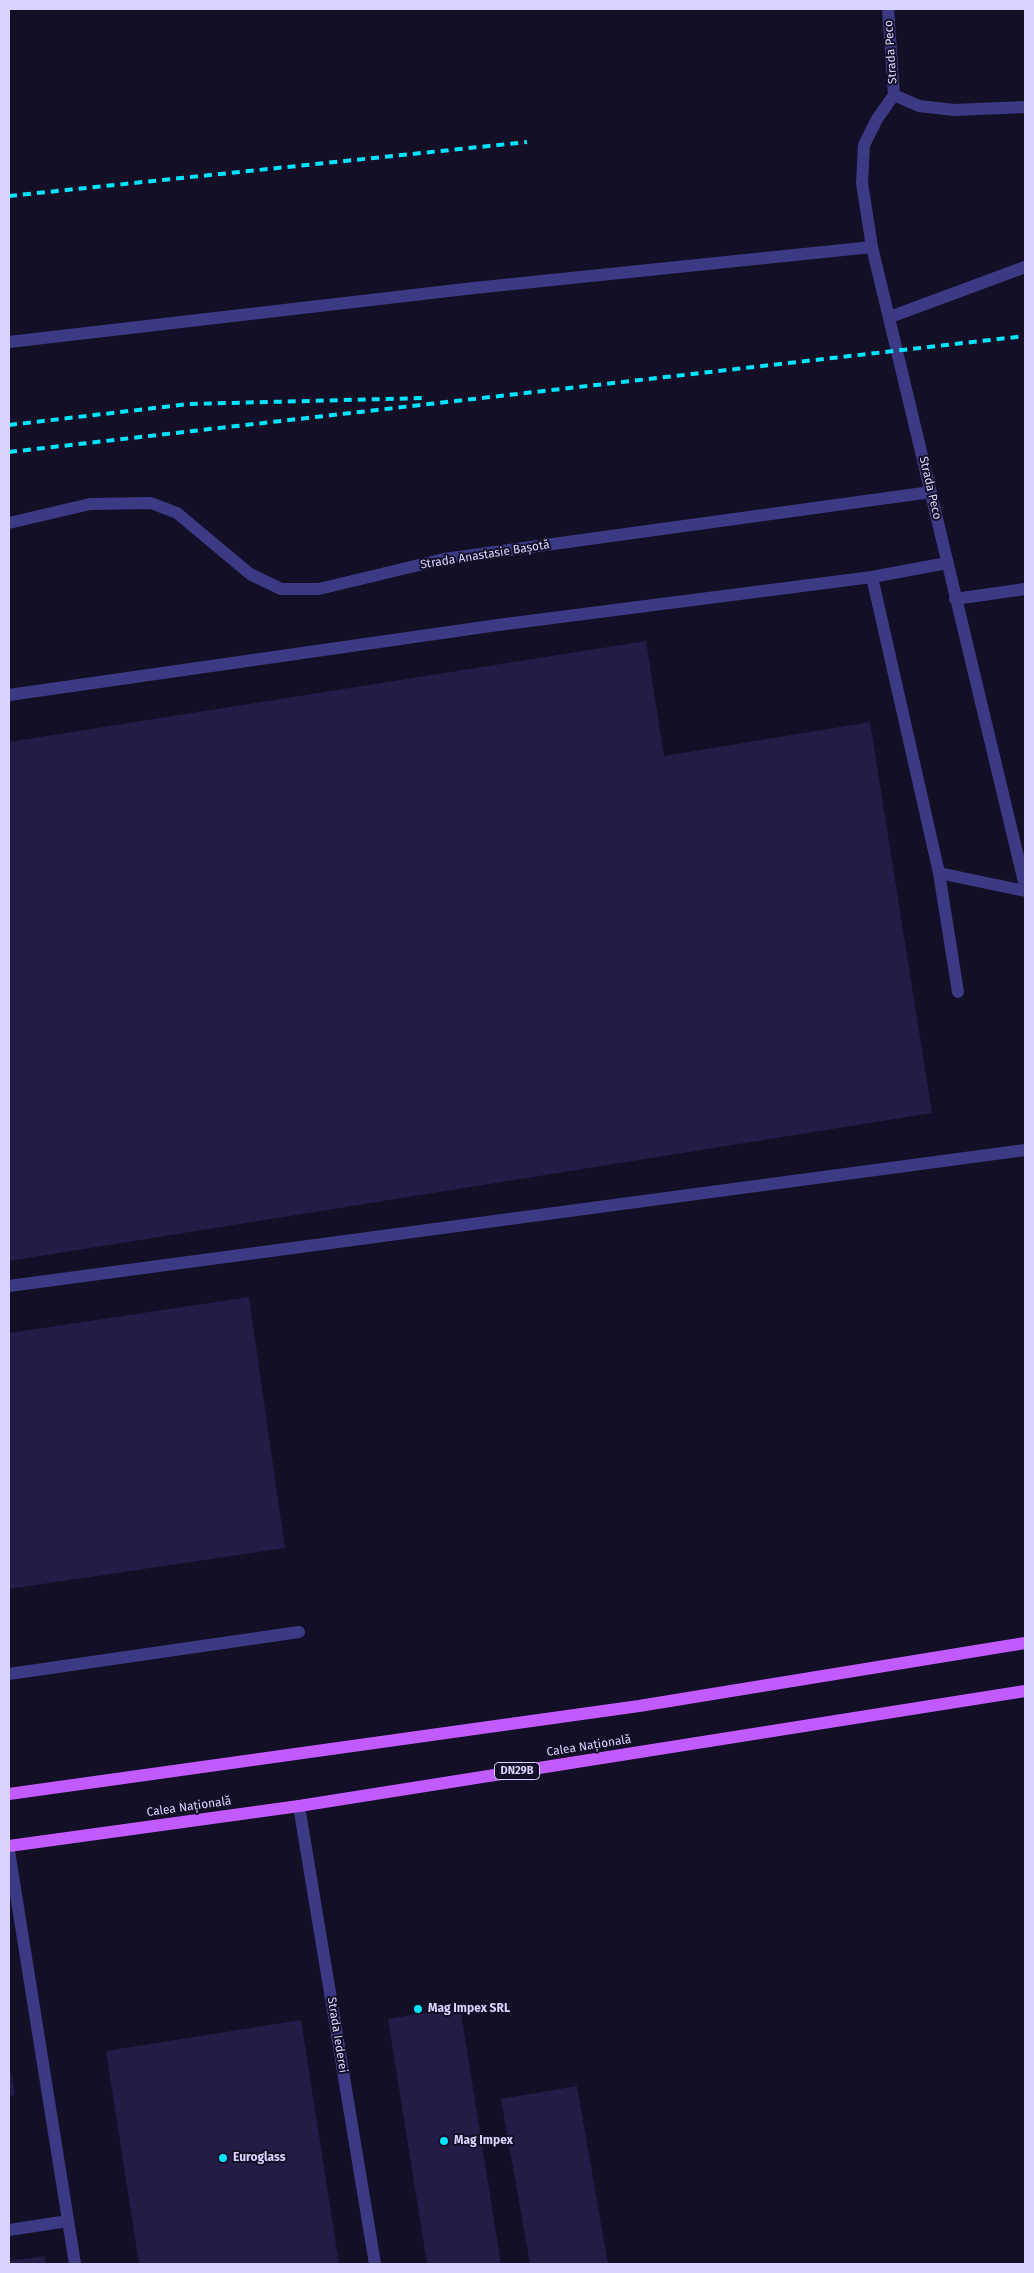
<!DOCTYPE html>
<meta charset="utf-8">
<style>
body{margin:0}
#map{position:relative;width:1034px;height:2273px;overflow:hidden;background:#130f26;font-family:"Fira Sans",sans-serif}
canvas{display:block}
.frame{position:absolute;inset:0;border:10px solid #d9d4ff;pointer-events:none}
</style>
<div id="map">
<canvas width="1034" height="2273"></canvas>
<div class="frame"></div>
</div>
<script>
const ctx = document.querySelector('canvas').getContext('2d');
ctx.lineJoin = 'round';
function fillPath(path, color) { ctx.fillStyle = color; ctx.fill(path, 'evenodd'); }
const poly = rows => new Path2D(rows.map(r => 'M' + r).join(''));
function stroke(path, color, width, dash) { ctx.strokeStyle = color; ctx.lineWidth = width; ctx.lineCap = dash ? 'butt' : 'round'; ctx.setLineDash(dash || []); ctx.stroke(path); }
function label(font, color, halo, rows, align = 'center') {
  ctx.font = font + ' "Fira Sans",sans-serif'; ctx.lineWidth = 4; ctx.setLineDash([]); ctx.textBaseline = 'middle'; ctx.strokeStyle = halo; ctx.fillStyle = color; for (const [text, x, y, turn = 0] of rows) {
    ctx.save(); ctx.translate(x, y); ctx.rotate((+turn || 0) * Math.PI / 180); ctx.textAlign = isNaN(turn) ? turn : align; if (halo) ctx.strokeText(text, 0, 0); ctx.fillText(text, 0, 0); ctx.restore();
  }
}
fillPath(poly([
 [646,641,664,756,870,722,932,1113,9,1261,9,742],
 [249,1297,285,1548,9,1589,9,1333],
 [460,2007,501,2264,427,2264,388,2019],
 [301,2020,339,2264,139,2264,106,2051],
 [9,2064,15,2095,9,2096],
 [577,2086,608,2264,530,2264,501,2099],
 [45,2256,46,2264,9,2264,9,2261]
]), '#241b47');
stroke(poly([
 [890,317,1025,267],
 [9,342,474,288,872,247],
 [872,577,947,563],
 [955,599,1025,589],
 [9,695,498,625,872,577,939,873,958,992],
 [939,873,1025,891],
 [9,1286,1025,1150],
 [9,1674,299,1632],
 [9,1851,75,2264],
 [9,2230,68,2221]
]), '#3d3a85', 12);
stroke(poly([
 [888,9,894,95,877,119,864,145,862,183,872,247,1025,886],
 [894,95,919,106,954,110,1025,107],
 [9,523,90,504,151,503,177,513,250,574,281,589,319,589,444,559,931,492],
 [299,1806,375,2264]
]), '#3d3a85', 12);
stroke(poly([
 [9,1794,639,1706,1025,1643],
 [9,1846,299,1806,1025,1691]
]), '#c25bff', 12);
stroke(poly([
 [9,196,527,142],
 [9,425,189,404,425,398],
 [9,452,1025,336]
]), '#00e5ff', 4, [8, 6]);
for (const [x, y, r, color] of [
 [418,2009,5,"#00e5ff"],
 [444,2141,5,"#00e5ff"],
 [223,2158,5,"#00e5ff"]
]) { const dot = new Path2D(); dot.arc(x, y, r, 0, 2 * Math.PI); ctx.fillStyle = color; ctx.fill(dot); stroke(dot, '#130f26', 2); }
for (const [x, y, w] of [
 [517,1771,45]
]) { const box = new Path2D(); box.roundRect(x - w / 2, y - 8.5, w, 17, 4); ctx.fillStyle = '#130f26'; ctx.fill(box); stroke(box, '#d9d4ff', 1); }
label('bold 11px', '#d9d4ff', null, [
 ["DN29B",517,1771]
]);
label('12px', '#d9d4ff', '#130f26', [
 ["Strada Peco",891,52,-94],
 ["Strada Peco",930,488,77],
 ["Strada Anastasie Bașotă",485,555,-9],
 ["Calea Națională",589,1746,-9],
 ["Calea Națională",189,1807,-8],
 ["Strada Iederei",337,2035,81]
]);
label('bold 12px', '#d9d4ff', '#130f26', [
 ["Mag Impex SRL",428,2009],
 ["Mag Impex",454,2141],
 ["Euroglass",233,2158]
], 'left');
</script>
